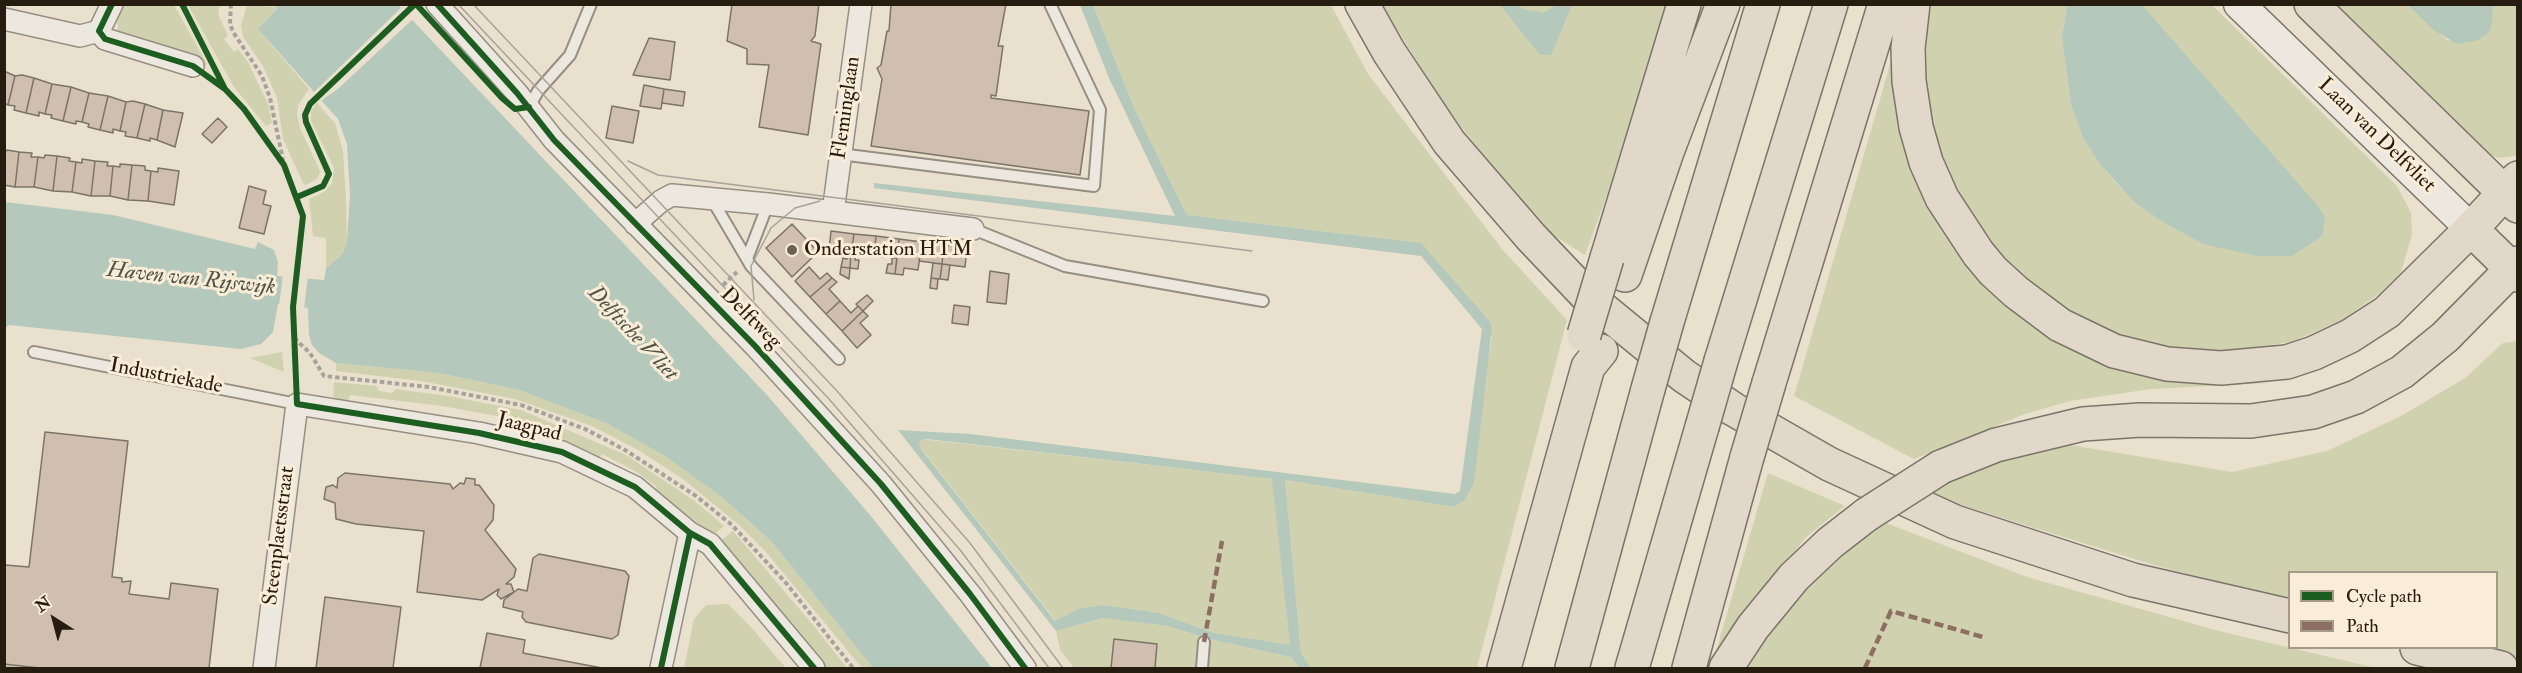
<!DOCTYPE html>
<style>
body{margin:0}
#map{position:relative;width:2522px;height:673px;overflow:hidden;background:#eae0ce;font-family:"IM FELL Double Pica",serif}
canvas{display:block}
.frame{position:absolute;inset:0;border:6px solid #261c10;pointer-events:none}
.legend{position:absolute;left:2288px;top:571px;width:210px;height:78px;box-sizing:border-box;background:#f9edd7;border:2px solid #a59987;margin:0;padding:8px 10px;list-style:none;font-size:18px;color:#261c10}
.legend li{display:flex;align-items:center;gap:12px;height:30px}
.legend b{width:30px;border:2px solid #a59987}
.north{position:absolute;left:24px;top:589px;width:60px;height:60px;-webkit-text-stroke:4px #f9edd7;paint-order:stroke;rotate:324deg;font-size:16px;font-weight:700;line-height:24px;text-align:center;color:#261c10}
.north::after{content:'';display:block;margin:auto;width:21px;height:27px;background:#261c10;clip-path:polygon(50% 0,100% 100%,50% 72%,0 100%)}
</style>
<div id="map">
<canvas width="2522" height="673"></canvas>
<div class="frame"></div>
<ul class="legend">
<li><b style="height:8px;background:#1b5e20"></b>Cycle path</li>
<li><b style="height:8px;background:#8d6e63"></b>Path</li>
</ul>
<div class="north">N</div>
</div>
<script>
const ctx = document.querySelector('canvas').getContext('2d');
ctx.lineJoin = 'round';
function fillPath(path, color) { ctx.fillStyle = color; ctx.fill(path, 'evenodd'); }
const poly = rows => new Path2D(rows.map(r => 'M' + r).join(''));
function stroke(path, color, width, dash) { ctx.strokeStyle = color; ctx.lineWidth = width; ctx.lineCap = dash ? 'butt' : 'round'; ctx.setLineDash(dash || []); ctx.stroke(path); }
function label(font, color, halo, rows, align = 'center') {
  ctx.font = font + ' "IM FELL Double Pica",serif'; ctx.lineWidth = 6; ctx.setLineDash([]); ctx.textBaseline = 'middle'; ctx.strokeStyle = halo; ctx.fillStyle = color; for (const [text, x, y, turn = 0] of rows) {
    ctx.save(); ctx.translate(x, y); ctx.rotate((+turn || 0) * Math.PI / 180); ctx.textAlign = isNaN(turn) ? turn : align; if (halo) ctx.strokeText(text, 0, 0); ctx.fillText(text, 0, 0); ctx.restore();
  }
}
fillPath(poly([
 [123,5,174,5,207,64,205,66,168,47,116,35,118,26,115,17],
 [188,5,220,5,218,14,228,36,224,39,234,52,238,49,248,62,268,104,272,123,266,126,234,87],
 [247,5,277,7,258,29,309,89,298,105,297,115,300,128,320,171,318,178,308,184,304,185,283,139,277,98,263,66,243,37,241,25],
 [1093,5,1331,5,1368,74,1502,249,1567,320,1477,668,1311,668,1301,653,1285,480,1454,507,1464,501,1492,337,1421,243,1187,215,1135,110],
 [1382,5,1666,5,1608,192,1585,255,1553,235,1528,211,1447,109],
 [1929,5,2067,5,2062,37,2071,104,2099,163,2116,183,2133,201,2164,223,2203,244,2292,255,2306,245,2142,5,2212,5,2397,186,2411,213,2412,235,2401,272,2380,293,2342,320,2291,342,2232,351,2175,348,2122,335,2072,313,2030,284,1989,243,1953,186,1933,132,1922,49],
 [2334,5,2408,5,2448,41,2493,8,2493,5,2517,5,2517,156,2498,158,2484,152],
 [1896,44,1900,123,1916,182,1949,237,1987,285,2198,379,2269,383,2151,389,2070,401,2025,414,1914,459,1794,396],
 [317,103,335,123,343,151,346,198,347,241,343,253,326,269,326,238,313,236,309,199,324,192,332,183,334,168,311,121,311,111],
 [2517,341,2517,659,2475,648,2496,648,2496,572,2290,572,2289,600,2157,566,1922,493,1979,468,2010,458,2071,445,2232,472,2327,451,2401,416,2465,378,2503,343],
 [282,352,284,372,250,358],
 [336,363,439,373,519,390,608,424,665,456,723,498,772,542,873,668,862,668,766,552,739,525,683,479,638,450,592,426,515,399,421,381,336,371],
 [334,382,376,386,379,391,392,393,396,389,448,396,521,410,626,455,696,502,724,526,709,539,701,531,696,521,654,493,657,487,635,471,602,454,599,458,561,442,562,436,515,421,513,427,501,424,502,417,442,406,350,395,348,401,333,397],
 [921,439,1273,479,1290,646,1214,633,1159,613,1103,605,1080,608,1056,621,921,448,919,443],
 [1768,473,1845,506,1806,537,1714,658],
 [1881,521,2027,577,2219,631,2376,668,1746,668,1775,621,1839,555],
 [733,531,813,625,847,668,823,668,718,543],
 [728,604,749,625,786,668,684,668,694,619,706,605],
 [1104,618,1167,626,1213,640,1291,657,1300,668,1074,668,1060,650,1056,631]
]), '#d0d1af');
fillPath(poly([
 [275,5,398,5,767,395,870,515,992,668,873,668,772,542,723,498,665,456,608,424,519,390,439,373,336,363,319,353,312,345,309,335,308,308,278,304,273,332,261,344,241,349,9,325,5,328,5,202,113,215,255,249,258,242,274,250,278,262,277,276,324,280,326,269,343,253,347,241,350,196,347,144,338,119,258,29,277,8],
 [1080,5,1093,5,1135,110,1187,215,1421,243,1490,322,1492,328,1474,483,1464,501,1454,507,1285,480,1301,653,1311,668,1300,668,1291,657,1213,640,1167,626,1103,618,1056,631,898,430,970,434,1455,494,1460,491,1482,329,1421,256,874,188,874,183,1175,216,1109,78],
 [927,439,1272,479,1290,645,1214,633,1159,613,1103,605,1080,608,1055,621,921,449,919,443,921,440],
 [1500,5,1519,5,1523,9,1543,13,1557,5,1572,5,1551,55,1540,55],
 [2067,5,2142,5,2318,206,2325,217,2322,236,2292,256,2257,256,2203,244,2164,223,2133,201,2099,163,2083,137,2071,104,2062,37],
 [2408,5,2493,5,2492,23,2488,33,2478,40,2457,44,2435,31]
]), '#b4c8bb');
fillPath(poly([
 [403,6,414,18,339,88,318,103,311,95],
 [283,273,308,276,304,309,279,306]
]), '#eae0ce');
const building = poly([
 [732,4,819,4,815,36,811,41,821,44,808,135,759,127,769,65,747,64,747,49,727,41,732,4],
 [891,4,1006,4,999,42,998,46,1003,46,996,96,991,95,991,98,1089,111,1080,175,871,146,882,79,877,68,881,65,887,31,889,31,891,4],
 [649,38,675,42,670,80,633,75,649,38],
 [4,71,15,76,8,105,4,103,4,71],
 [22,75,34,78,26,113,14,110,15,106,8,105,15,76,22,75],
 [34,78,52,84,45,114,39,112,39,116,26,113,34,78],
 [52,84,71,87,63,121,51,118,52,115,45,114,52,84],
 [644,85,664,89,661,109,640,106,644,85],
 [71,87,89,93,82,122,76,121,76,124,63,121,71,87],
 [664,89,685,92,683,106,662,103,664,89],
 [89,93,108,96,100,130,88,127,89,124,82,122,89,93],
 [108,96,126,102,120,131,113,129,113,133,100,130,108,96],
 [133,101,145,104,137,138,125,136,126,132,120,131,126,102,133,101],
 [145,104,163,110,157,140,150,138,150,141,137,138,145,104],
 [612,106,639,111,633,143,606,138,612,106],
 [163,110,183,113,175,147,157,140,163,110],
 [218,118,227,127,212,143,202,134,218,118],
 [7,150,19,152,15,187,4,185,4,153,7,150],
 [19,152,32,153,31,157,38,157,34,187,15,187,19,152],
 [45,155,57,156,53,191,34,187,38,157,44,158,45,155],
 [57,156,70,158,69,161,76,162,72,192,53,191,57,156],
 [82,159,95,161,91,196,72,192,76,162,82,163,82,159],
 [95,161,108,162,107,166,113,166,110,196,91,196,95,161],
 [120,164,132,165,128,200,110,196,113,166,120,167,120,164],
 [132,165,145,166,145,170,151,171,148,201,128,200,132,165],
 [158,168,179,171,174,205,148,201,151,171,158,172,158,168],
 [249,186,266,191,263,204,271,206,264,234,239,228,249,186],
 [792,224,818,252,792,277,766,248,792,224],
 [831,231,854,234,851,253,829,250,831,231],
 [854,234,876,236,874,256,851,253,854,234],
 [876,236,899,239,897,258,874,256,876,236],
 [899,239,922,242,918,270,904,268,903,275,895,274,899,239],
 [922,242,944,245,942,264,919,261,922,242],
 [944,245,967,248,965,267,942,264,944,245],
 [847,252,851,253,850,268,841,267,843,258,847,259,847,252],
 [851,253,856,253,855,260,859,260,858,269,850,268,851,253],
 [892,258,897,258,895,274,886,273,888,264,892,264,892,258],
 [933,263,942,264,940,279,931,278,933,263],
 [942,264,950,265,948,280,940,279,942,264],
 [809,267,820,279,827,273,832,278,810,297,795,281,809,267],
 [841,267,850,268,849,279,840,274,841,267],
 [990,271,1009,274,1006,304,987,302,990,271],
 [832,278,837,282,829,289,840,301,826,314,810,297,832,278],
 [931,278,938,279,937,289,930,288,931,278],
 [867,295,873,301,863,311,856,304,867,295],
 [840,301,851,313,858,306,863,311,842,331,826,314,840,301],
 [954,305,970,307,968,325,952,323,954,305],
 [863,311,868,316,860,323,871,335,857,348,842,331,863,311],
 [45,432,128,441,112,577,122,578,122,582,131,581,129,594,169,599,171,583,218,589,209,668,39,668,4,664,5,565,29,567,45,432],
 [345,473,450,484,453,489,460,483,464,484,466,478,475,479,475,485,479,485,494,505,493,520,485,530,516,569,514,577,506,584,511,584,514,592,501,599,497,595,499,589,482,600,417,592,424,531,356,524,336,519,335,503,324,499,326,487,333,485,337,488,338,478,345,473],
 [539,554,625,571,629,576,618,635,612,639,526,622,522,617,523,612,503,607,504,600,518,589,527,591,533,558,539,554],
 [325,597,401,607,393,668,316,668,325,597],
 [487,633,525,640,523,653,602,668,480,668,487,633],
 [1114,639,1157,644,1155,668,1111,668,1114,639],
 [4,664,39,668,4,668,4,664]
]);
fillPath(building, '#d0beae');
stroke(building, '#7a7469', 1.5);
const lane = poly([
 [529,107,538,91,570,55,591,4],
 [840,154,1094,186,1100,110,1050,4],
 [711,198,751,266,839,359],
 [973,229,1065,266,1263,301],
 [748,256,768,204],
 [34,352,297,404],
 [1202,668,1204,642]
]);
const street = poly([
 [437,4,517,93,554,140,755,346,881,484,970,594,1025,668],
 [4,19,80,36,99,31],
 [99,31,105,39,193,66],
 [99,31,112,4],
 [833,212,861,4],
 [635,224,661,201,672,195,768,204,973,229],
 [264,668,297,404,479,433,562,452,635,487,690,533,710,544,814,668],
 [661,668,690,533]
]);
const secondary = poly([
 [2239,4,2471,229]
]);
const primary = poly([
 [2518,178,2471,229,2512,269,2518,263]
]);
const highway = poly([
 [1362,4,1389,52,1449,142,1531,237,1588,297,1684,376,1733,409,1829,464,1955,522,2133,580,2290,616],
 [1913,4,1908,48,1909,81,1916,127,1926,162,1942,198,1978,253,1993,271,2016,292,2060,325,2114,351,2167,364,2221,368,2287,362,2314,353,2350,336,2387,312,2471,229],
 [2311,4,2518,206],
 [1607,258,1684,4],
 [1625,275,1667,152,1723,4],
 [1667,322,1763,4],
 [1721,361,1831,4],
 [1769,383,1885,4],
 [1941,467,1996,445,2083,424,2140,420,2251,421,2313,412,2356,397,2402,372,2445,337,2512,269,2518,275],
 [2417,648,2501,668],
 [1504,668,1588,367,1601,351],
 [1572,668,1648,389],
 [1632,668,1702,427],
 [1689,668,1747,457],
 [1726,668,1753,627,1794,577,1830,543,1866,515]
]);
stroke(lane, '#958f83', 14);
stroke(street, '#958f83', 24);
stroke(secondary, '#7a7469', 33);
stroke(primary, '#7a7469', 36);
stroke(highway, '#7a7469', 36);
stroke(poly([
 [231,4,230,24,233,32,262,76,270,98,284,165],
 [723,285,737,272],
 [294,338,310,353,324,376,429,387,521,405,585,429,625,450,696,496,732,525,786,583,853,668]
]), '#a7a29a', 4, [4.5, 3]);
stroke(lane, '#ede8df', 10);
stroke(street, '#ede8df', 21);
stroke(secondary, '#ede8df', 30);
stroke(primary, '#e1d8ca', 33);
stroke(highway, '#e1d8ca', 33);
stroke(poly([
 [458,4,829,399,961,551,1049,668],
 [473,4,837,391,970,543,1063,668],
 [628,161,658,175,1252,251],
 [754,300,751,266,771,228,795,208,820,201]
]), '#a7a29a', 1.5);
const highwayBridge = poly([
 [1584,335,1607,258],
 [1648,389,1667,322],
 [1702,427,1721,361],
 [1747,457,1769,383],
 [1866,515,1941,467]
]);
stroke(highwayBridge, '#7a7469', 36, []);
stroke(highwayBridge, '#e1d8ca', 33);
stroke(poly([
 [1204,642,1222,541],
 [1865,668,1891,611,1983,637]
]), '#8d6e63', 4.5, [9, 4.5]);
stroke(poly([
 [112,4,99,31,105,39,193,66,225,89,244,109,284,165,303,216,293,307,297,404,479,433,562,452,635,487,690,533,710,544,814,668],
 [182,4,224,87],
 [416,4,502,98,515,109,529,107],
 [437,4,517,93,554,140,755,346,881,484,970,594,1025,668],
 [297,197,323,186,329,174,306,122,305,115,310,104,415,4],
 [661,668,690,533]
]), '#1b5e20', 6);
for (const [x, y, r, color] of [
 [792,250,6,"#6b6152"]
]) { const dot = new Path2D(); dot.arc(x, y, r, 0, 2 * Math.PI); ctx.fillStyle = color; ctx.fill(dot); stroke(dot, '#f9edd7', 2); }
label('21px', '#261c10', '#f9edd7', [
 ["Fleminglaan",847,108,-82],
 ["Laan van Delfvliet",2376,136,44],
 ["Delftweg",750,319,45],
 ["Industriekade",166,377,11],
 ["Jaagpad",529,428,14],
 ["Steenplaetsstraat",280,536,-83]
]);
label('21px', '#261c10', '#f9edd7', [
 ["Onderstation HTM",804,250]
], 'left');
label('italic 22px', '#505549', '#f9edd7', [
 ["Haven van Rijswijk",191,280,6],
 ["Delftsche Vliet",632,334,47]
]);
</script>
